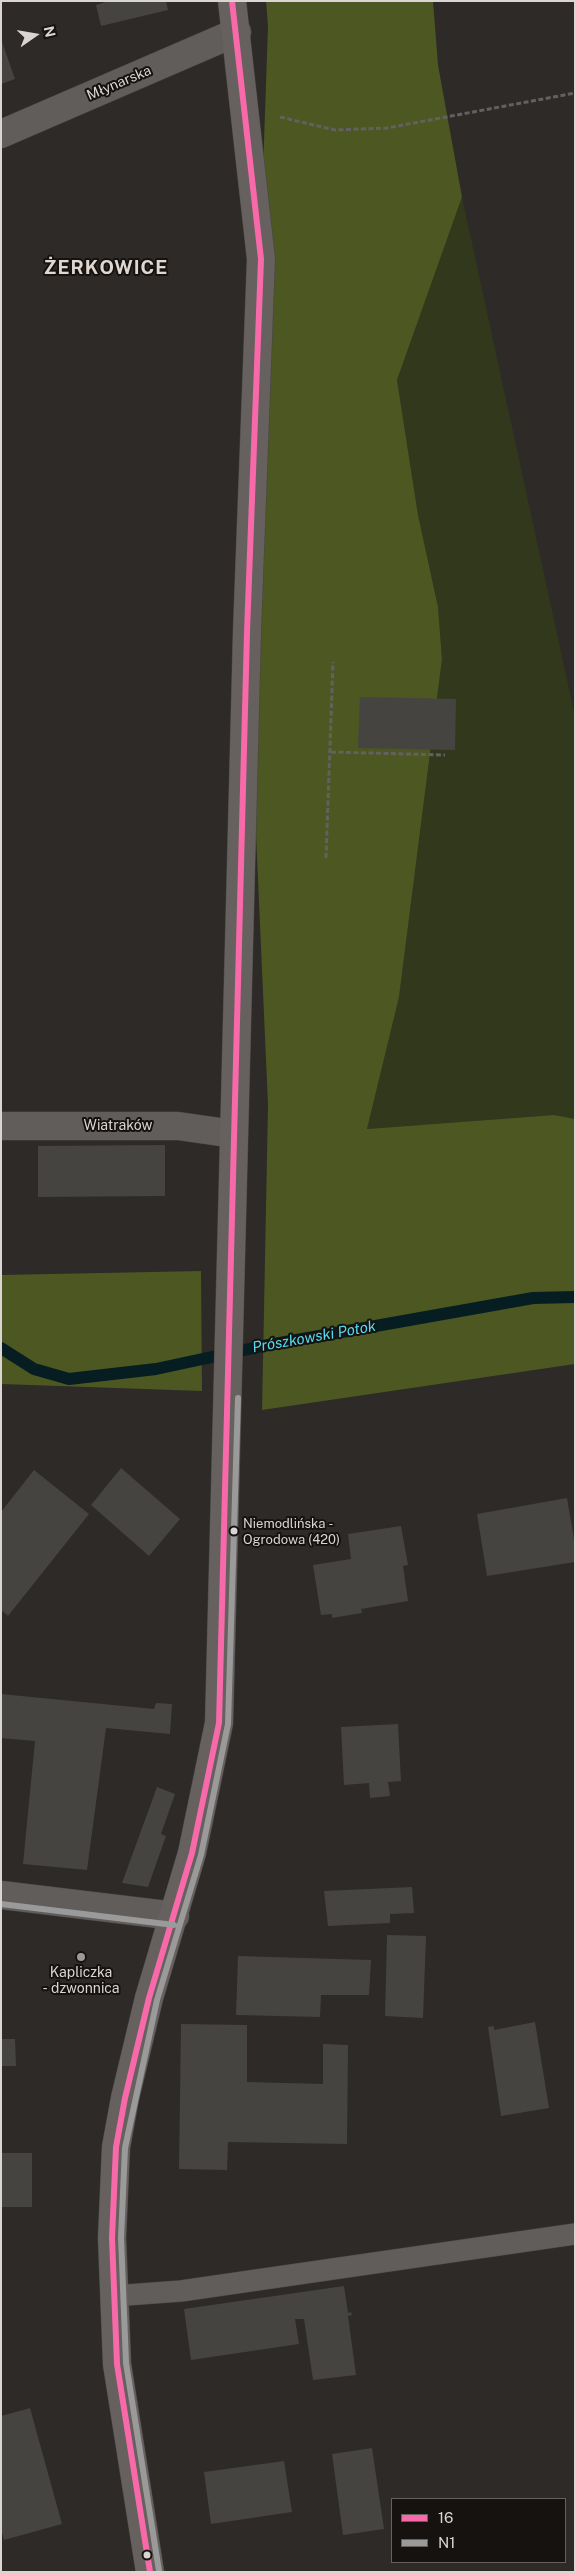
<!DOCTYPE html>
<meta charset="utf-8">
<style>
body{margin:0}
#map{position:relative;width:576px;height:2573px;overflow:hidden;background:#2d2a27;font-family:"Public Sans",sans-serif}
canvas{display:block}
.frame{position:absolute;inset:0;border:2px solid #dad5d2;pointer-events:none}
.legend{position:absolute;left:391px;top:2498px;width:175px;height:65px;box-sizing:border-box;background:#151210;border:1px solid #64605e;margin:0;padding:6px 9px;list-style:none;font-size:15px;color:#dad5d2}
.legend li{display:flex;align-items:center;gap:10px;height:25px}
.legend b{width:25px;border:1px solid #64605e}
.north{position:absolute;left:10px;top:10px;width:50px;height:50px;-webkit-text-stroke:4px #151210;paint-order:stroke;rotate:77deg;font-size:14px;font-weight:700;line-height:20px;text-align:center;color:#dad5d2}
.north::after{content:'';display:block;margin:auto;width:18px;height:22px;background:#dad5d2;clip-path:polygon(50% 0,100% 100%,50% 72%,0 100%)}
</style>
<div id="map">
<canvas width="576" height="2573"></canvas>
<div class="frame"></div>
<ul class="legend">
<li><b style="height:6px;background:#f869a9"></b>16</li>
<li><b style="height:6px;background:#9a9a9a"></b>N1</li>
</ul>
<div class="north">N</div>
</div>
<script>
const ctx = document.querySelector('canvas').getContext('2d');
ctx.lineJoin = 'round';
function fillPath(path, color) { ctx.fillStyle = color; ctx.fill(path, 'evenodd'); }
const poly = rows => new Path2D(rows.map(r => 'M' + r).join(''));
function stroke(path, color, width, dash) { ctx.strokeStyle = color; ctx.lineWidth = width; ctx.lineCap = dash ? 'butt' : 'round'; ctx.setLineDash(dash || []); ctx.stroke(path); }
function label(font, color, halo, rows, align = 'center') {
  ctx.font = font + ' "Public Sans",sans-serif'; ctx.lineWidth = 4; ctx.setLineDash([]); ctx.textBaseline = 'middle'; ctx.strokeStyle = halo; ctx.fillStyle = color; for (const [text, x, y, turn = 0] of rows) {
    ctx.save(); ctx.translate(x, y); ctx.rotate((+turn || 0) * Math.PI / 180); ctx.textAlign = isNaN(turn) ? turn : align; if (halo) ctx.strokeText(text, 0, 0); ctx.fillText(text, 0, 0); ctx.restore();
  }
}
fillPath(poly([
 [462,197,575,716,575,1119,554,1115,367,1129,399,997,442,659,438,607,418,515,397,380]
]), '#31381c');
fillPath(poly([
 [266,1,433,1,438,65,462,197,397,380,418,515,438,607,442,659,399,997,367,1129,554,1115,575,1119,575,1364,262,1410,268,1105,247,632,268,26],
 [201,1271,202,1391,1,1384,1,1275]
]), '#4c5722');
stroke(poly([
 [1,1348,34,1369,69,1379,156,1369,263,1346,533,1298,575,1297]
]), '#061e22', 12);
fillPath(poly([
 [109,1,166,1,168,10,101,26,96,5],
 [1,39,15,79,1,84],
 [360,697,456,699,455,750,358,748],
 [165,1145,165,1196,38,1197,38,1146],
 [121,1468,180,1519,149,1556,91,1505],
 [34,1470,89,1514,8,1616,1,1610,1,1512],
 [567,1498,575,1545,575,1562,487,1576,477,1514],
 [401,1526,408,1565,403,1566,408,1601,361,1609,362,1613,332,1618,332,1614,321,1615,313,1565,351,1559,348,1534],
 [1,1694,154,1709,156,1703,172,1704,170,1734,106,1728,87,1870,23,1864,35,1741,1,1738],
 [398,1724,401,1781,388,1782,390,1796,370,1798,369,1783,344,1785,341,1727],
 [157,1787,175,1794,161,1834,166,1836,148,1887,122,1883],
 [412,1887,414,1913,390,1914,390,1923,328,1926,324,1891],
 [387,1935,426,1936,423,2018,385,2016],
 [238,1956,371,1960,369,1995,321,1995,320,2017,236,2015],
 [535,2022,549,2108,501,2116,488,2027,494,2026,494,2030],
 [181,2024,247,2025,247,2082,323,2084,323,2044,348,2045,347,2144,228,2142,227,2170,179,2169],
 [1,2039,15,2039,16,2066,1,2066],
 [1,2153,32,2153,32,2207,1,2207],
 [344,2286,348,2313,351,2312,352,2315,348,2316,356,2375,313,2380,304,2319,295,2319,299,2344,191,2360,184,2309],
 [30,2408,62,2524,4,2540,1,2529,1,2416],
 [372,2448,384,2529,343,2535,332,2454],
 [284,2461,292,2512,211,2524,204,2472]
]), '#464441');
const service = poly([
 [113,2296,181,2291,575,2234]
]);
const minor = poly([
 [1,134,237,32],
 [1,1126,178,1126,234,1134],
 [1,1895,175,1916]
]);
const secondary = poly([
 [150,2572,117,2364,112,2238,116,2147,125,2098,149,1998,192,1853,219,1723,247,632,261,259,232,1]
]);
stroke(service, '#484543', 22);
stroke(minor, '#484543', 29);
stroke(secondary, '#484543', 29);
stroke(poly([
 [280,117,335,130,387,128,575,93],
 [331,752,445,755],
 [326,858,333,662]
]), '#63605f', 3, [5, 2.5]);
stroke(service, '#605d5b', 21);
stroke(minor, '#605d5b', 28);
stroke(secondary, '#66605e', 28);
stroke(poly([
 [150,2572,117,2364,112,2238,116,2147,125,2098,149,1998,192,1853,219,1723,247,632,261,259,232,1]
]), '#f869a9', 6);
stroke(poly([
 [1,1904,174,1925],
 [159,2571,126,2363,121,2238,125,2148,157,2000,201,1855,228,1724,238,1398]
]), '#9a9a9a', 6);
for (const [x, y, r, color] of [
 [234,1531,4.5,"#dad5d2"],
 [81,1957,5,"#9d9996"],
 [147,2555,4.5,"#dad5d2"]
]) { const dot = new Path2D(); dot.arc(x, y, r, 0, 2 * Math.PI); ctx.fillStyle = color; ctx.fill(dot); stroke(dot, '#151210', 2); }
label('13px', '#dad5d2', '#151210', [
 ["Niemodlińska -",243,1524],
 ["Ogrodowa (420)",243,1540]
], 'left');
label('14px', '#dad5d2', '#151210', [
 ["Młynarska",119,83,-23],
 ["Wiatraków",118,1126]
]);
label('14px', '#dad5d2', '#151210', [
 ["Kapliczka",81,1973],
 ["- dzwonnica",81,1989]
]);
label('italic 15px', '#56d9ee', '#151210', [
 ["Prószkowski Potok",314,1337,-10]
]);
ctx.letterSpacing = '1px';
label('bold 19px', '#e0d7d1', '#151210', [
 ["ŻERKOWICE",106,268]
]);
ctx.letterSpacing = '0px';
</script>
